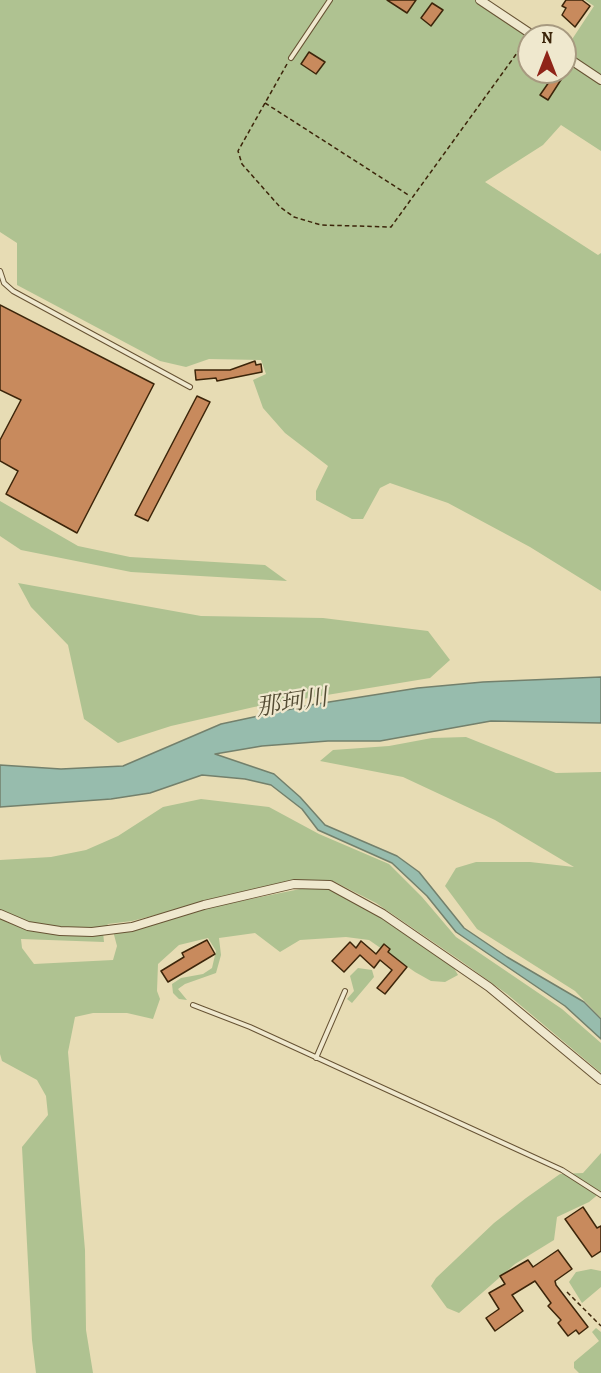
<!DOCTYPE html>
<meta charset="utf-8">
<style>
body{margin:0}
#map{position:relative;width:601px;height:1373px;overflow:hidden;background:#e7dcb4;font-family:Alegreya,serif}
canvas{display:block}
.north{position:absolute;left:517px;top:24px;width:60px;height:60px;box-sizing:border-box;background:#efe8ce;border:2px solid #a79a80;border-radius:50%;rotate:0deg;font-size:16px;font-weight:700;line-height:24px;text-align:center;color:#3c250a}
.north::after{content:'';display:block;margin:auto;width:21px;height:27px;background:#8f2418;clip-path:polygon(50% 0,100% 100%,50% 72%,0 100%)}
</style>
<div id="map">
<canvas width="601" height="1373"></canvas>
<div class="north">N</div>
</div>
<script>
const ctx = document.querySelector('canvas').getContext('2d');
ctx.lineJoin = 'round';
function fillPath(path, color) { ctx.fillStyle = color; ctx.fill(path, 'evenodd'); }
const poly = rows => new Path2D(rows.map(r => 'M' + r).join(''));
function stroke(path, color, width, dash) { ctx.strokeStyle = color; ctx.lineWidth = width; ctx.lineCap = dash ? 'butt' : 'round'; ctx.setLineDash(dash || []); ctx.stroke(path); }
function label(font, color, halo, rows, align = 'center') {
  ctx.font = font + ' Alegreya,"Noto Serif JP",serif'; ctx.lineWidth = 4.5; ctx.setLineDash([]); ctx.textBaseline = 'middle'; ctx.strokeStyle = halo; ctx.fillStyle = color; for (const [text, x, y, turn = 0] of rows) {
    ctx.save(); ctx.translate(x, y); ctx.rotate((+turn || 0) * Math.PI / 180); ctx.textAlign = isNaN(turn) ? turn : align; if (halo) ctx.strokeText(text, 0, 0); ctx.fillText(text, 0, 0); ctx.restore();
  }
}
fillPath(poly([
 [0,0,486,0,540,36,529,36,529,72,565,72,565,50,594,6,585,0,601,0,601,151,561,125,543,145,485,182,598,255,601,253,601,591,530,547,448,503,390,483,380,488,363,519,352,519,316,500,316,491,328,466,285,433,263,408,253,380,266,374,261,360,209,359,186,367,160,361,17,285,17,243,0,232],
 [0,501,78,546,130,557,265,565,287,581,131,572,21,550,0,536],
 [18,583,201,616,323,618,428,631,450,660,430,678,254,707,171,726,118,743,84,719,68,645,31,607],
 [466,737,556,773,601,772,601,1018,575,991,477,929,445,886,456,868,476,862,530,862,574,867,495,820,403,777,320,761,333,750,389,746,432,738],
 [201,799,269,807,319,834,389,864,422,897,456,937,562,1009,601,1043,601,1073,507,994,461,961,376,903,333,881,293,880,132,921,108,924,103,932,104,942,21,939,22,948,34,964,113,960,117,946,113,931,206,908,315,886,331,888,368,907,454,968,458,975,445,982,431,981,415,972,369,940,346,937,300,940,280,952,255,933,219,938,221,955,216,973,185,984,178,989,187,1000,179,999,173,993,172,984,181,978,203,974,212,968,216,951,208,938,179,945,158,964,157,991,160,999,153,1019,127,1013,93,1013,75,1017,68,1052,85,1250,86,1330,93,1373,36,1373,32,1340,22,1147,48,1115,46,1096,37,1080,2,1061,0,1054,0,860,51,857,86,850,118,836,163,807],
 [358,968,372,970,374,977,352,1003,347,999,354,991,350,976],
 [601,1153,601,1192,589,1202,557,1217,554,1240,515,1264,459,1313,447,1308,431,1286,436,1278,494,1223,526,1198,560,1174,583,1173],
 [591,1269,601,1271,601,1287,582,1303,569,1282,576,1272],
 [596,1328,601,1332,601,1373,579,1373,574,1368,574,1362,599,1341,592,1332]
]), '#afc291');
const water = poly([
 [601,677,601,723,491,721,380,741,328,741,262,746,215,754,274,774,300,797,325,825,397,856,419,872,464,928,507,957,584,1002,601,1019,601,1039,565,1006,456,932,427,896,392,863,318,830,302,809,271,785,245,779,202,775,150,793,111,799,0,807,0,765,61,769,123,766,221,724,310,705,418,688,483,682,601,677]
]);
fillPath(water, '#97bcad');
stroke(water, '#73806c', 1.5);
const building = poly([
 [387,0,416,0,407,13,387,0],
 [566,0,582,0,590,6,575,27,562,15,566,8,562,6,566,0],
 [432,3,443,10,431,26,421,18,432,3],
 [309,52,325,62,316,74,301,64,309,52],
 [556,72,566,72,548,100,540,95,556,72],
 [0,305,154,384,77,533,6,494,18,471,0,461,0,440,21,400,0,390,0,305],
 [255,361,256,365,261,364,262,372,217,381,216,378,196,380,195,370,230,370,255,361],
 [197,396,210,402,148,521,135,515,197,396],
 [207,940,215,954,168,982,161,971,184,957,182,953,207,940],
 [361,941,376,954,384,944,390,949,388,952,407,967,385,994,377,988,392,970,380,960,374,968,360,955,344,972,332,961,350,942,356,948,361,941],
 [583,1207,597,1228,601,1226,601,1251,592,1257,565,1219,583,1207],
 [558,1250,572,1269,555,1281,556,1285,588,1327,579,1334,576,1330,568,1336,558,1323,561,1320,548,1306,551,1303,535,1281,512,1295,523,1311,495,1331,486,1318,499,1309,489,1293,505,1284,500,1276,528,1260,533,1267,558,1250]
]);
fillPath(building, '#c88a5d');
stroke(building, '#3c250a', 1.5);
const lane = poly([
 [291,58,330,0],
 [0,271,4,283,13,291,190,387],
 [193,1005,250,1027,562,1170,601,1195],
 [316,1058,345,991]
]);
const street = poly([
 [480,0,534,36],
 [565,56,601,80],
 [0,914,28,926,60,931,92,932,132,927,204,905,294,884,330,885,383,914,489,987,601,1080]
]);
stroke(lane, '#675334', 6);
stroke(street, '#675334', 10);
stroke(poly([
 [287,64,238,151,242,164,280,207,294,217,321,225,391,227,525,42],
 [265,103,410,196],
 [567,1292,601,1326]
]), '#3c250a', 1.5, [4.5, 3]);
stroke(lane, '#efe8ce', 4);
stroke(street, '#efe8ce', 8);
label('italic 24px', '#534b33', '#efe8ce', [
 ["那珂川",292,704,-9]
]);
</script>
